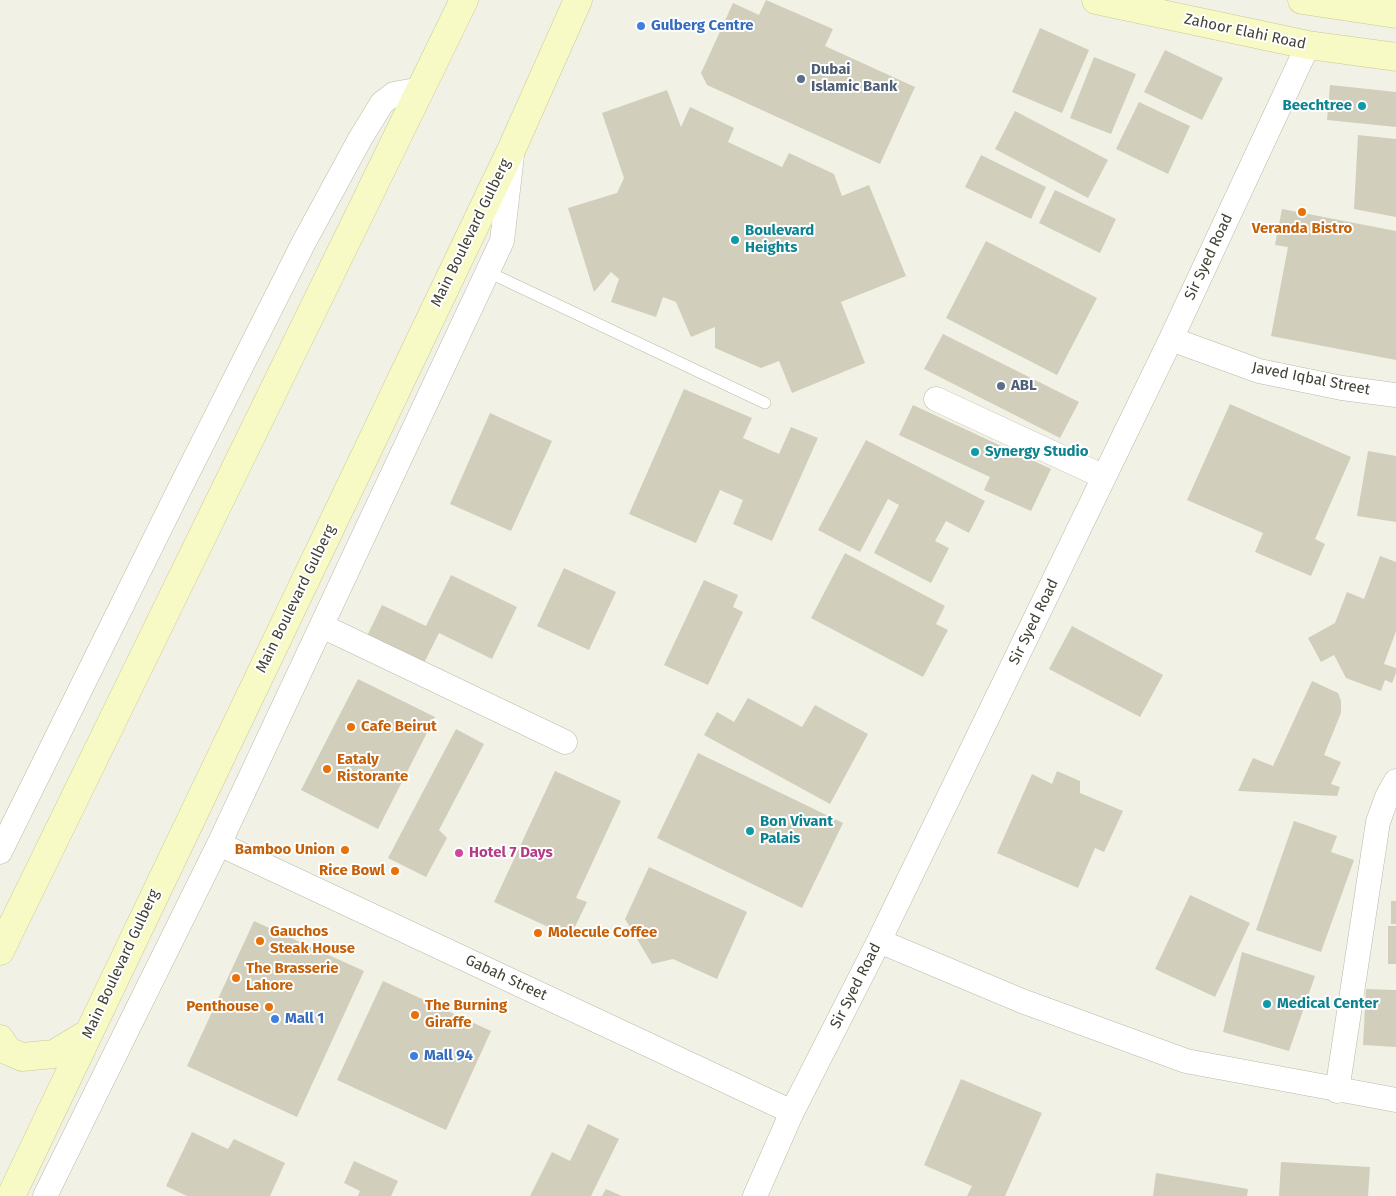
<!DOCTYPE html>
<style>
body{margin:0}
canvas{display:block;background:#f1f1e5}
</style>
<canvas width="1396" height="1196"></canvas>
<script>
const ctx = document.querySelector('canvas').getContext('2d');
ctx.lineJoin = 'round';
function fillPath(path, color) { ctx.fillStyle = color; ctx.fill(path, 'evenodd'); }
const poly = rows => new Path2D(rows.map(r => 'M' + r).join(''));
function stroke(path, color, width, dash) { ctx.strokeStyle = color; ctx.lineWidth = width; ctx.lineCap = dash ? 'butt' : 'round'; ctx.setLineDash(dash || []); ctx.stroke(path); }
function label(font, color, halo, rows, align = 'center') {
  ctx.font = font + ' "Fira Sans",sans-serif'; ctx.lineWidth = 4; ctx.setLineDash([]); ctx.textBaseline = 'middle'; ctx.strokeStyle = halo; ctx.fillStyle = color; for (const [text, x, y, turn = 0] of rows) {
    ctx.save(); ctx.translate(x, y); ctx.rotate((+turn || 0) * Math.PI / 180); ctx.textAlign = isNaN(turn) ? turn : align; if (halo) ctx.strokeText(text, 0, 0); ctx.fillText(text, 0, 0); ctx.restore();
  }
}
fillPath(poly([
 [766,0,833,29,825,46,915,87,880,164,707,85,701,73,733,3,759,15],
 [1040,28,1089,50,1062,113,1012,92],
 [1165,50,1223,78,1202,120,1144,92],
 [1094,57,1136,74,1111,134,1070,118],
 [1330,85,1396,92,1396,127,1327,120],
 [667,90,681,127,690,107,734,128,728,142,782,167,789,153,834,174,842,196,869,185,906,276,841,302,865,363,792,393,779,361,761,368,715,348,715,327,691,337,676,302,663,297,656,317,611,302,619,279,611,272,594,292,568,208,617,193,624,178,602,113],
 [1139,102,1190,126,1168,174,1116,149],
 [1015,111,1108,160,1088,198,995,149],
 [1358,135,1396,139,1396,217,1354,209],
 [981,155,1046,187,1031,219,965,187],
 [1055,190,1116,219,1100,253,1039,223],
 [1282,209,1396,231,1396,360,1271,336,1288,247,1275,245],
 [986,241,1097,298,1057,375,946,318],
 [943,334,1079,402,1060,438,924,369],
 [684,389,752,418,743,438,779,454,791,427,818,438,772,541,733,524,743,500,720,490,696,543,629,514],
 [1230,404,1351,457,1315,539,1325,544,1311,576,1255,552,1263,533,1187,500],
 [913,405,1051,469,1031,511,984,490,990,477,899,435],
 [490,413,552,441,511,531,450,504],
 [866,440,985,501,969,533,946,521,935,541,949,548,931,583,874,553,899,505,888,499,860,552,818,530],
 [1368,451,1396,456,1396,522,1357,516],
 [845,553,945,606,936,624,948,630,923,677,811,618],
 [1380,556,1396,562,1396,631,1384,664,1396,668,1396,673,1392,683,1385,680,1381,691,1346,678,1334,655,1321,662,1308,638,1335,623,1347,592,1364,599],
 [564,568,616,592,589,650,537,626],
 [451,575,517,607,492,659,439,633,423,665,366,638,382,605,426,626],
 [704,580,738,595,733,607,743,612,708,685,664,665],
 [1072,626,1163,675,1140,717,1049,669],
 [358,679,435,717,378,829,301,790],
 [1312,681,1338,693,1341,701,1341,713,1324,755,1341,762,1331,784,1340,787,1337,796,1238,791,1253,758,1273,766],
 [748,698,802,727,815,705,868,734,830,804,704,735,717,712,734,722],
 [456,729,484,744,439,830,447,838,426,877,388,858],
 [698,753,843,823,802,908,657,838],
 [555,771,621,801,576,898,587,902,570,937,494,902],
 [1057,771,1080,781,1080,793,1123,811,1104,852,1095,848,1078,888,997,853,1032,774,1052,784],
 [1294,821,1337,836,1331,852,1354,860,1321,952,1256,930],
 [649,867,747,912,717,979,673,959,652,964,625,919],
 [1190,895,1250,923,1215,997,1155,969],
 [1391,901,1396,901,1396,924,1391,924],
 [254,921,364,971,297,1117,187,1066],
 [1388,926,1396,926,1396,964,1388,964],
 [1242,952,1315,976,1289,1051,1223,1032],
 [383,981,491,1031,446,1130,337,1080],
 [1366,989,1396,990,1396,1047,1363,1045],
 [961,1079,1042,1113,1005,1196,967,1196,972,1186,924,1165],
 [588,1124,619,1139,591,1196,530,1196,552,1152,570,1161],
 [192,1132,228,1149,234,1139,285,1163,270,1196,187,1196,166,1186],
 [354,1161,398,1181,391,1196,358,1196,360,1191,344,1183],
 [1281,1162,1370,1167,1368,1196,1279,1196],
 [1156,1173,1248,1189,1247,1196,1153,1196],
 [606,1189,622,1196,602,1196]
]), '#d1cfbb');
const lane = poly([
 [488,272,765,403]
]);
const street = poly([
 [1171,339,1259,371,1342,388,1396,395],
 [936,399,1104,477],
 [322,626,565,742],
 [219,844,792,1112],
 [0,852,180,488,304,242,360,139,382,103,394,94,421,89],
 [879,941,1022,1001,1186,1061,1396,1100],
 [1337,1091,1378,822,1387,797,1396,781],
 [45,1196,219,844,502,241,512,155],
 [755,1196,792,1112,879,941,1171,339,1308,45]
]);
const secondary = poly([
 [1096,0,1308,45,1396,57],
 [1302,0,1396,14],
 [0,951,464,0],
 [0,1039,8,1051,22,1057,54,1054,89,1033],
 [11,1196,513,146,578,0]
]);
stroke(lane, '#bbbaa8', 12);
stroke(street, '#bbbaa8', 25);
stroke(secondary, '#c9ca95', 29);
stroke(lane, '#fff', 11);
stroke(street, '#fff', 24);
stroke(secondary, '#f8fac5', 28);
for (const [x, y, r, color] of [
 [641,26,5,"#3f7fe0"],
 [801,79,5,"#5c6f8a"],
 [1362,106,5,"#0f9aa8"],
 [1302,212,5,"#e8710a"],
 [735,240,5,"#0f9aa8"],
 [1001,386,5,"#5c6f8a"],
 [975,452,5,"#0f9aa8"],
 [351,727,5,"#e8710a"],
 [327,769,5,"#e8710a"],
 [750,831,5,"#0f9aa8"],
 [345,850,5,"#e8710a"],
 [459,853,5,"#d1479c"],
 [395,871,5,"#e8710a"],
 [538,933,5,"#e8710a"],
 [260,941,5,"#e8710a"],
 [236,978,5,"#e8710a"],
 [1267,1004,5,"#0f9aa8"],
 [269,1007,5,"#e8710a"],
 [415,1015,5,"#e8710a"],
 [275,1019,5,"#3f7fe0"],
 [414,1056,5,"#3f7fe0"]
]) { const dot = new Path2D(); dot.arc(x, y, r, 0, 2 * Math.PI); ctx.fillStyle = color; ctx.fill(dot); stroke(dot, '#fff', 2); }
label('bold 15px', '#366cbe', '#fff', [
 ["Gulberg Centre",651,26],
 ["Mall 1",285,1019],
 ["Mall 94",424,1056]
], 'left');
label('15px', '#424135', '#fff', [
 ["Zahoor Elahi Road",1245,32,12],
 ["Main Boulevard Gulberg",471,233,-64],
 ["Sir Syed Road",1209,257,-65],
 ["Javed Iqbal Street",1311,379,11],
 ["Main Boulevard Gulberg",296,599,-64],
 ["Sir Syed Road",1034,622,-64],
 ["Main Boulevard Gulberg",121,964,-65],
 ["Gabah Street",506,978,25],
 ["Sir Syed Road",856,986,-63]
]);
label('bold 15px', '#4e5e75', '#fff', [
 ["Dubai",811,70],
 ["Islamic Bank",811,87],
 ["ABL",1011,386]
], 'left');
label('bold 15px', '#0d838f', '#fff', [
 ["Beechtree",1352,106,"right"],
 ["Boulevard",745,231],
 ["Heights",745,248],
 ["Synergy Studio",985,452],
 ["Bon Vivant",760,822],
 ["Palais",760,839],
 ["Medical Center",1277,1004]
], 'left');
label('bold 15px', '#c56008', '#fff', [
 ["Veranda Bistro",1302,229,"center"],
 ["Cafe Beirut",361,727],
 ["Eataly",337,760],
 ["Ristorante",337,777],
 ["Bamboo Union",335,850,"right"],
 ["Rice Bowl",385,871,"right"],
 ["Gauchos",270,932],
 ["Steak House",270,949],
 ["Molecule Coffee",548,933],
 ["The Brasserie",246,969],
 ["Lahore",246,986],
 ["The Burning",425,1006],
 ["Giraffe",425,1023],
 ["Penthouse",259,1007,"right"]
], 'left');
label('bold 15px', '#b23c85', '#fff', [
 ["Hotel 7 Days",469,853]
], 'left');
</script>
